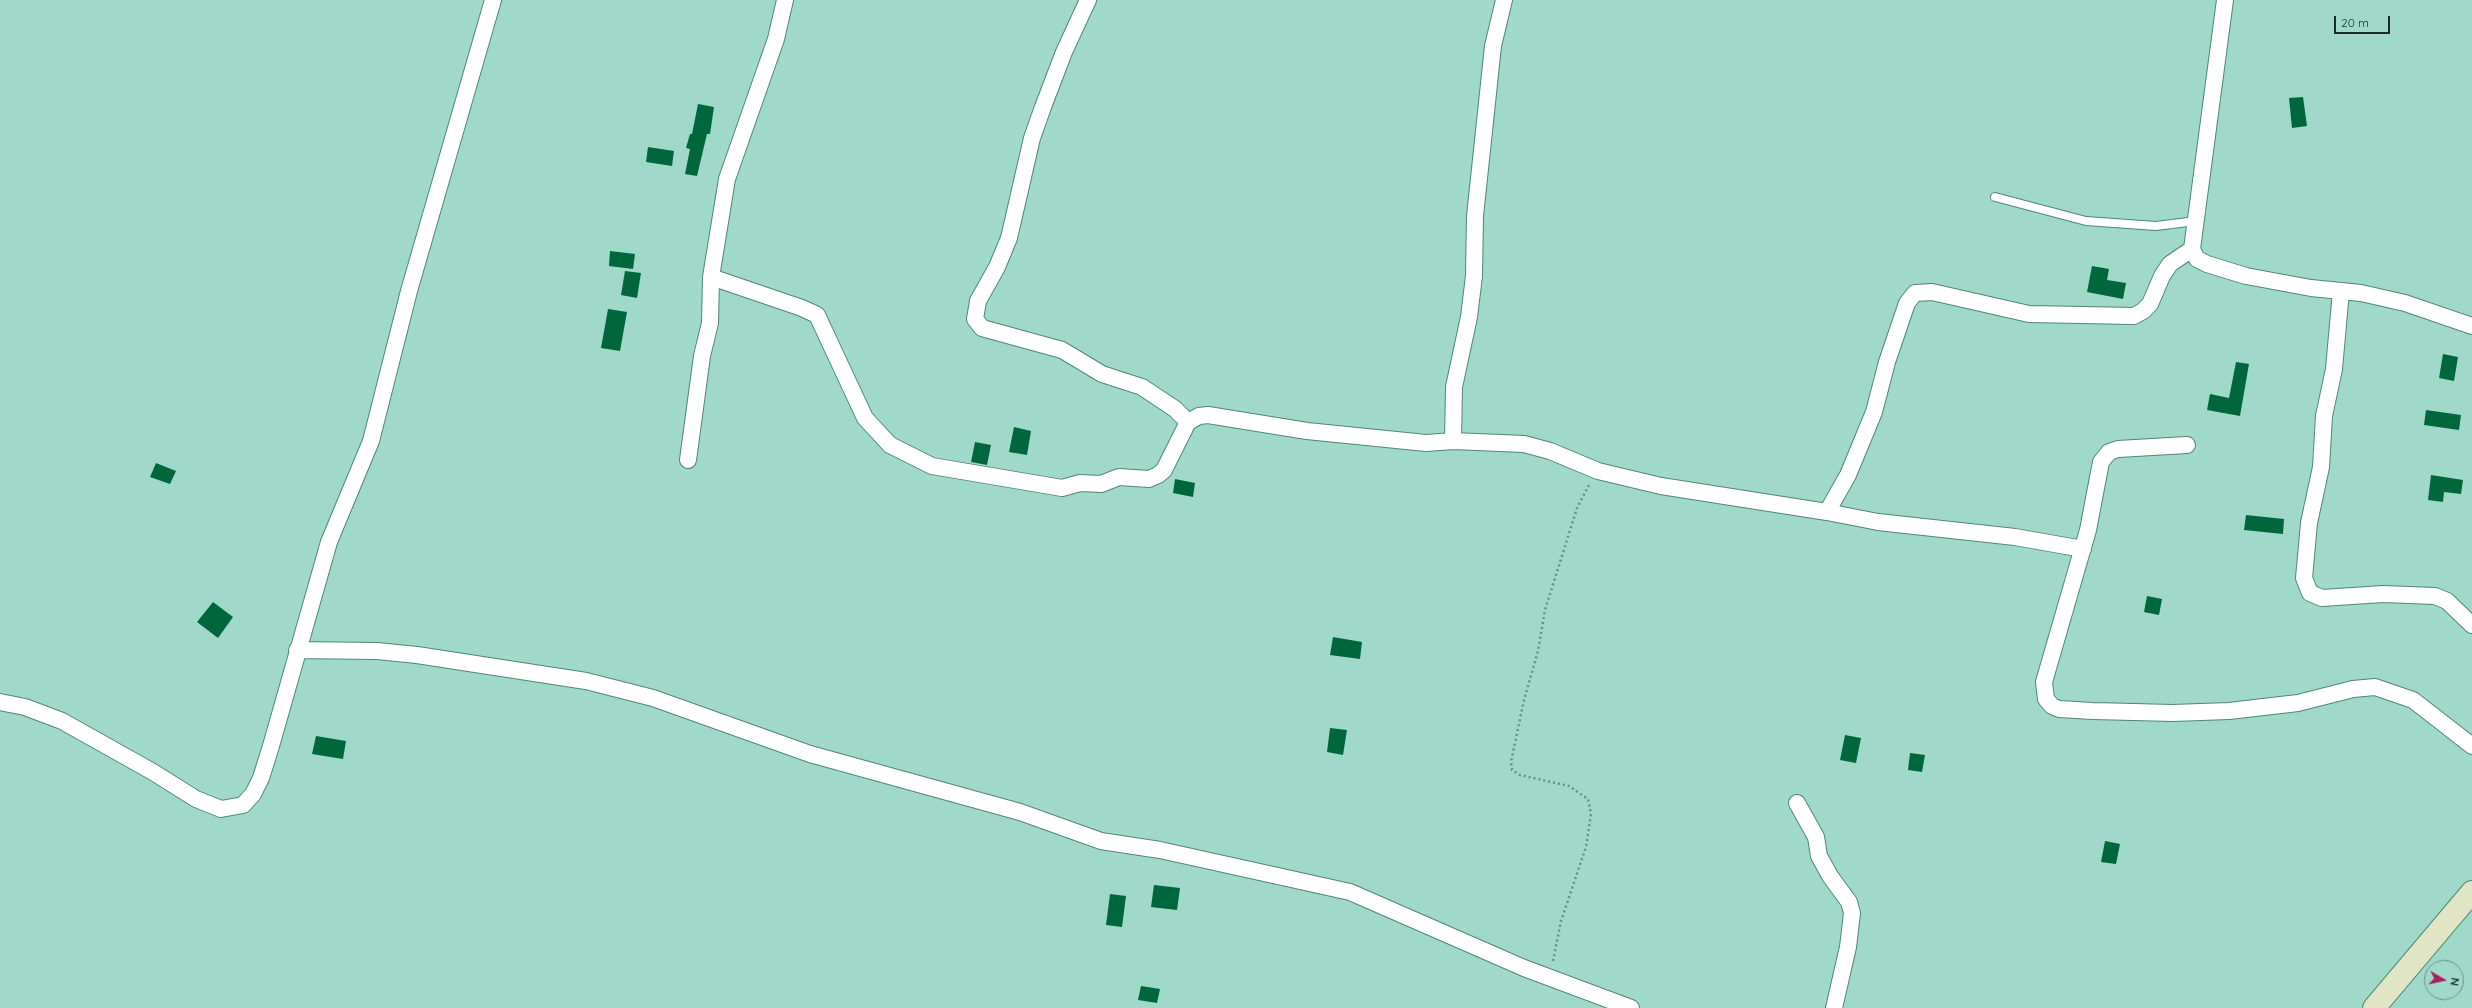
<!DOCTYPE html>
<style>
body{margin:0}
#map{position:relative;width:2472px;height:1008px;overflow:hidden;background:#a0d9ca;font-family:Quicksand,sans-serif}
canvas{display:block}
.north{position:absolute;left:2424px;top:960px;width:40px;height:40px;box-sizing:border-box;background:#a0d9ca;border:1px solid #699489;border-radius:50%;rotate:99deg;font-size:11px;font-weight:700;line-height:16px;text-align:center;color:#162d27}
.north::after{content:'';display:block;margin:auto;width:14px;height:18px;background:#aa2063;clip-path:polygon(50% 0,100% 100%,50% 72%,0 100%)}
.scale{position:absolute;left:2334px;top:16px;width:56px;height:18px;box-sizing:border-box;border:2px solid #162d27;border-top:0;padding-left:5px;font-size:12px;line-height:14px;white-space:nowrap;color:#162d27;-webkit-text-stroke:3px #a0d9ca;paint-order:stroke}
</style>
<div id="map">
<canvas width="2472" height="1008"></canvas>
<div class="north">N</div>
<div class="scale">20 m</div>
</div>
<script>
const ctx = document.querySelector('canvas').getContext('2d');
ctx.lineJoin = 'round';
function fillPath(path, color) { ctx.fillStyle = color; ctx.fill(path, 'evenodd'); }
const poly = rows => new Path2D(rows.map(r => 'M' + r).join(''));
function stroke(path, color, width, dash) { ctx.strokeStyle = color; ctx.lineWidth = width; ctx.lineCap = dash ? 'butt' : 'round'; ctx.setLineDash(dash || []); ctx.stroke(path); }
fillPath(poly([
 [2303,97,2307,126,2292,128,2289,98],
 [698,104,714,107,710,134,707,134,697,176,685,174,690,149,686,148,690,134,692,134],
 [648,147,674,151,672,166,646,162],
 [610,251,635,254,633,269,609,266],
 [2092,266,2109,269,2107,280,2126,283,2123,299,2087,292],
 [625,271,641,273,637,298,621,295],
 [608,309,627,312,620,351,601,348],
 [2443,354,2458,357,2454,381,2439,378],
 [2236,362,2249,364,2240,416,2207,410,2210,394,2229,398],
 [2426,410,2461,415,2459,430,2424,425],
 [1014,427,1031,431,1027,455,1009,452],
 [975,442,991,445,987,465,971,462],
 [156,463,176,471,170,484,150,477],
 [2431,475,2463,480,2461,494,2444,492,2443,502,2428,500],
 [1175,479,1195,483,1193,497,1173,493],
 [2246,515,2284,519,2283,534,2244,530],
 [2147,596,2162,599,2159,615,2144,612],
 [213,602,233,617,218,638,197,622],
 [1333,637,1362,642,1360,659,1330,655],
 [1330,728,1347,730,1343,755,1327,752],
 [1845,735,1861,738,1856,763,1840,760],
 [316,736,346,741,343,759,312,754],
 [1910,753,1925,755,1922,772,1908,770],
 [2105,841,2120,844,2116,864,2101,862],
 [1154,885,1180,888,1177,910,1151,907],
 [1110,894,1126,896,1122,927,1106,925],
 [1141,986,1160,989,1157,1003,1138,1000]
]), '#00673c');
const service = poly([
 [1995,197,2086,221,2156,226,2196,221]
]);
const minor = poly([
 [1088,0,1064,52,1043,107,1032,138,1009,238,997,267,978,301,975,319,982,328,1062,350,1102,374,1142,387,1175,409,1188,422],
 [2225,0,2192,249,2197,259,2207,264,2246,276,2311,288,2361,293,2405,303,2472,326],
 [711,277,802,308,817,315,865,418,890,445,932,466,1062,488,1080,483,1101,484,1119,477,1149,479,1158,475,1164,470,1188,422,1199,416,1208,415,1307,431,1426,443,1453,441,1524,444,1550,451,1598,471,1661,486,1827,512,1878,522,2015,537,2083,549],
 [2341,291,2334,369,2324,416,2321,467,2309,523,2304,578,2310,593,2322,598,2383,594,2435,596,2447,601,2472,625],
 [1453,441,1454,387,1469,317,1474,276,1475,216,1493,46,1504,0],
 [2187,445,2118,449,2109,452,2101,462,2088,530,2044,682,2046,699,2052,706,2059,709,2093,711,2173,713,2229,711,2298,703,2353,689,2375,687,2413,700,2472,746],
 [688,460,702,356,710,323,711,277,727,179,776,39,785,0],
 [1827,512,1848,475,1874,412,1887,362,1907,303,1915,293,1932,292,2029,314,2134,316,2143,311,2150,304,2162,276,2170,264,2192,249],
 [297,650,377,651,417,655,586,681,653,698,810,754,1020,812,1101,841,1160,850,1350,892,1524,968,1631,1008],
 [0,702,25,707,62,721,153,772,196,799,221,809,243,805,253,794,261,778,271,746,329,542,371,441,409,291,493,0],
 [1797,803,1816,837,1819,856,1830,876,1849,902,1852,913,1848,947,1834,1008]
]);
const secondary = poly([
 [2374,1008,2472,892]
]);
stroke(service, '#4f8679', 10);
stroke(minor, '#4f8679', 18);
stroke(secondary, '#4f8679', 24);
stroke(poly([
 [1553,961,1561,921,1586,847,1591,814,1588,799,1569,786,1520,775,1512,770,1511,762,1524,700,1538,651,1545,610,1577,508,1589,485]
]), '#659084', 2.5, [2, 3]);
stroke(service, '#fff', 8);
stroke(minor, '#fff', 16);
stroke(secondary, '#e0e5c5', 22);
</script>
